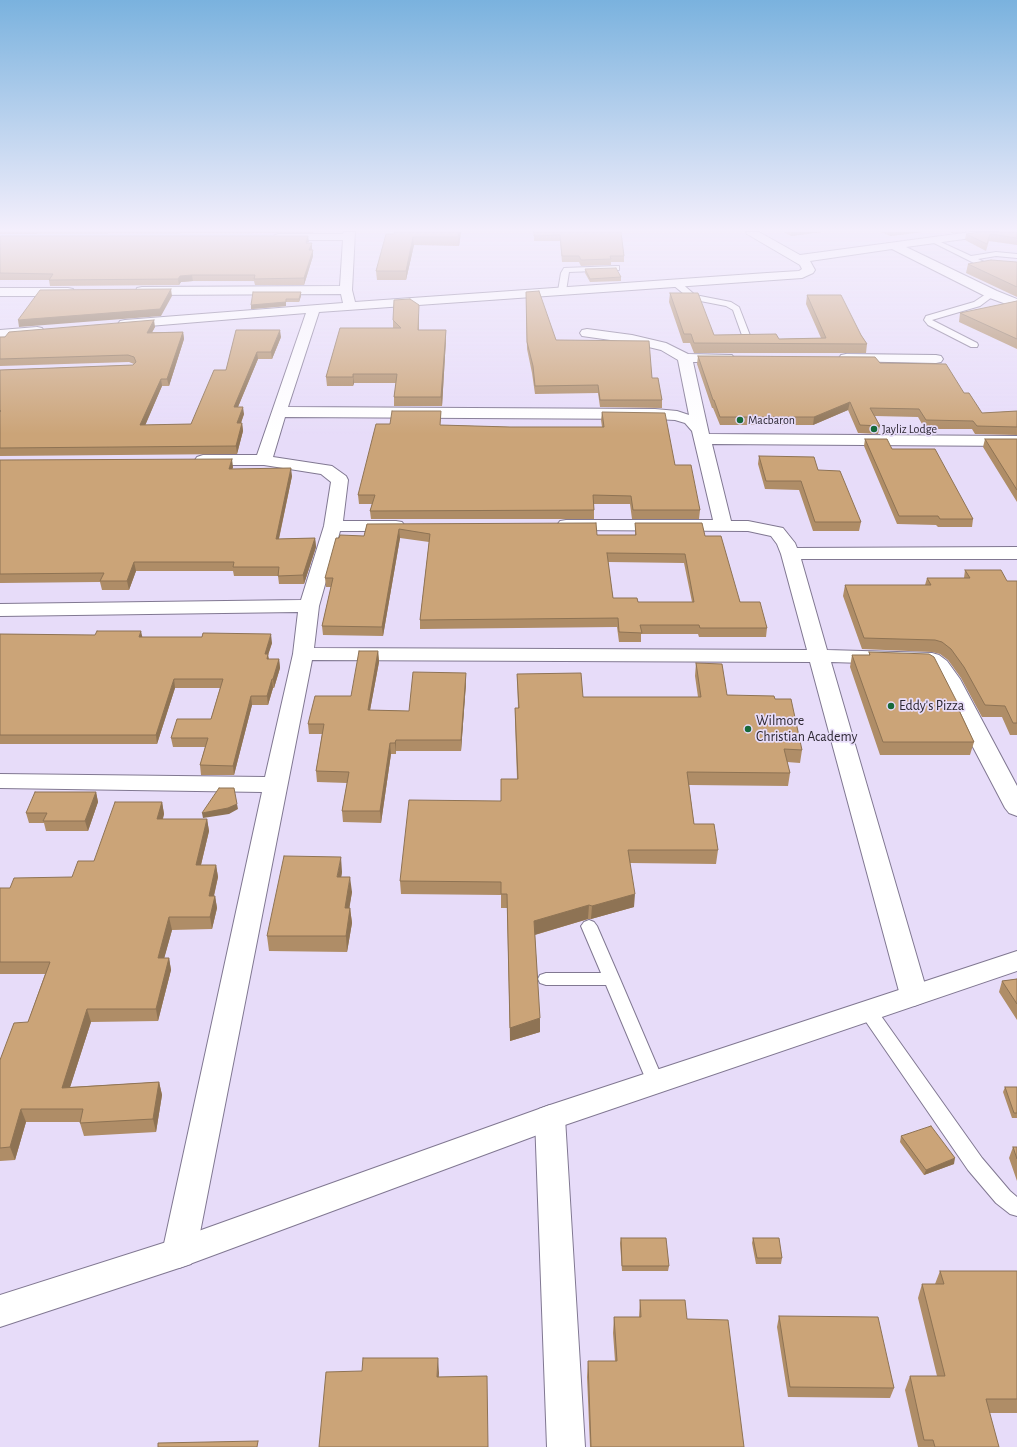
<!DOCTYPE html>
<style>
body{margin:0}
canvas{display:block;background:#e7dcf9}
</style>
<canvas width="1017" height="1447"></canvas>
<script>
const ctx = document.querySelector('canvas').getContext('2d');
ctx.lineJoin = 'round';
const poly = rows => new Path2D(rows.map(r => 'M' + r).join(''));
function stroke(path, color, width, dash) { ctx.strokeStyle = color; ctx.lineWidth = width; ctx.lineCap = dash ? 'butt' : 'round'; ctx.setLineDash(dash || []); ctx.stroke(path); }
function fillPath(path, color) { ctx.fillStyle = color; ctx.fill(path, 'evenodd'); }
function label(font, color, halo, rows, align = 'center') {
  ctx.font = font + ' "Alegreya Sans",sans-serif'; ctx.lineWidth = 3.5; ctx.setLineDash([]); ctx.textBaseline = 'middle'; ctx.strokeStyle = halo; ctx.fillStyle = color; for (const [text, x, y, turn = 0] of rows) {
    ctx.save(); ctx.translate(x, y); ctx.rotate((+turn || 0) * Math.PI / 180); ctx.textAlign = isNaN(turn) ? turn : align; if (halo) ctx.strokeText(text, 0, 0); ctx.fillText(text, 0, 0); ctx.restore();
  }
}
const lane = poly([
 [932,238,971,256,996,252,1017,254,1017,258,996,256,978,259,986,263,1017,265,1017,269,982,267,930,241,930,239,932,238],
 [616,266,619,266,619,270,569,272,566,291,562,293,558,291,561,273,564,268,616,266],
 [673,281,679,281,695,295,731,302,739,307,751,338,750,340,744,340,743,338,733,310,726,306,690,299,673,285,673,281],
 [989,292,992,292,996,294,980,306,932,320,977,343,978,345,977,347,971,347,928,325,924,320,926,316,974,302,989,292],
 [589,920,594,922,597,926,620,979,664,1082,661,1087,655,1089,649,1087,606,985,546,985,540,983,538,979,540,975,546,973,601,973,581,926,584,922,589,920],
 [868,1005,874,1006,982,1158,1010,1191,1017,1197,1017,1216,1010,1214,996,1203,968,1170,862,1016,860,1011,862,1006,868,1005]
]);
const street = poly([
 [344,232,355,232,352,290,355,302,767,273,799,271,802,269,800,265,747,234,746,232,759,232,800,255,971,232,998,232,997,234,993,235,906,247,997,291,1017,299,1017,308,987,297,892,249,810,261,815,270,813,273,802,278,319,312,288,407,655,409,677,411,689,415,678,360,661,350,632,343,582,336,580,333,582,330,587,329,632,335,666,343,688,354,732,355,734,358,732,361,727,362,693,362,709,434,1017,436,1017,446,712,444,731,521,748,521,783,528,795,543,797,548,1017,547,1017,559,801,559,827,650,932,653,939,655,947,661,960,679,1017,786,1017,816,1009,813,1005,808,932,669,927,665,831,662,928,995,924,1002,914,1006,904,1002,900,995,810,662,312,660,196,1253,191,1264,179,1268,167,1264,162,1253,262,792,0,788,0,774,265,777,293,654,298,612,0,616,0,604,301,600,324,526,331,482,321,474,264,465,203,465,197,463,195,460,197,457,203,455,257,455,306,313,125,328,120,327,118,324,120,321,125,320,343,303,341,294,142,295,137,294,136,291,137,288,142,287,340,286,343,240,279,240,275,239,273,237,275,235,279,234,343,234,344,232],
 [285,417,655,419,675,420,685,423,692,431,713,520,566,520,560,521,557,525,560,529,566,530,748,531,771,536,777,544,781,554,807,650,314,648,319,606,340,531,396,531,402,530,405,526,402,522,396,521,343,521,348,480,346,476,332,466,273,457,285,417],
 [0,288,68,288,73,289,74,292,73,295,68,296,0,296,0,288],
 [37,327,42,328,44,331,42,334,0,338,0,330,37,327],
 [846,354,936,355,941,356,943,359,941,362,936,363,841,361,839,358,841,355,846,354],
 [550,1105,561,1109,565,1118,585,1447,547,1447,535,1118,539,1109,550,1105]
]);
const secondary = poly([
 [1017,951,1017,971,559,1127,179,1268,0,1327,0,1295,179,1238,550,1105,1017,951]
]);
stroke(lane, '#817892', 2);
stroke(street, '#817892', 2);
stroke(secondary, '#817892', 2);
fillPath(lane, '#fff');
fillPath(street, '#fff');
fillPath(secondary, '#fff');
fillPath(poly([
 [0,232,313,232,313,233,0,234],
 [395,232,461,232,459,246,414,245,406,280,377,280,376,271],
 [534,232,621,232,624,256,624,262,611,262,611,265,581,266,579,262,562,262,560,241,534,241],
 [784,232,822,232,791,236],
 [881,232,923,232,890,236],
 [1017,232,1017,245,989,241,986,251,965,240,966,234],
 [0,236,309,243,312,249,313,256,304,285,255,285,254,281,193,281,181,282,179,285,50,286,49,280,0,280],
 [1017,262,1017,297,966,273,968,264],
 [585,269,621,277,621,281,590,282,585,273],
 [301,292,301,296,299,302,286,302,286,306,251,309,251,305],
 [526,292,556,340,652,378,662,400,662,408,600,407,598,393,535,394,532,373,527,349],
 [670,293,714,335,779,339,821,338,806,304,807,295,861,335,867,344,866,353,694,353,690,343,683,343,669,302],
 [1017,301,1017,349,959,322,960,313],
 [419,314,419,330,446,339,442,406,394,406,394,397,396,383,354,383,353,386,327,386,326,377,393,328,393,320],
 [155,327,152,332,183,332,184,339,169,386,162,386,145,425,191,424,226,370,281,337,272,359,258,359,238,407,244,414,241,423,242,423,243,431,237,454,0,456,0,370,133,365,134,364,129,362,0,366,0,337],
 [698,356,880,363,964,393,982,413,1017,411,1017,435,975,434,972,429,925,429,918,417,875,416,880,426,878,434,858,433,848,410,813,425,720,425,713,408,712,408,697,364],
 [441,411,440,425,510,427,602,427,601,420,602,412,675,465,700,510,699,519,632,519,630,504,594,504,594,519,371,519,370,511,372,504,359,504,358,495,390,424],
 [865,439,892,449,973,519,972,527,938,527,936,525,897,524,864,446],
 [985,439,1017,439,1017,502,983,447],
 [759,456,818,470,861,522,859,531,813,531,799,490,765,489,758,464],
 [0,460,233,467,232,469,292,476,279,539,315,538,316,547,304,584,279,584,278,576,234,576,233,571,136,571,129,590,102,590,100,582,0,583],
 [635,523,705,536,740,602,767,628,766,637,699,637,698,634,641,634,641,642,619,642,617,627,420,629,420,620,429,542,400,538,383,636,323,635,322,626,331,587,326,587,325,578,364,536,367,524,597,535,635,535],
 [608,562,684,563,692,602,638,602,613,598],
 [965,570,1007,581,1017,581,1017,735,1010,735,1002,717,982,717,961,678,948,660,940,654,932,652,862,649,843,596,845,585,925,585,927,578,964,578],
 [0,634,142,637,272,643,268,655,269,659,279,659,280,668,274,688,273,688,268,705,252,705,234,775,201,775,200,765,205,747,173,747,171,738,211,719,220,688,175,688,157,744,0,744],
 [378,651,379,662,370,710,409,711,466,683,461,751,396,751,396,754,391,754,381,823,343,822,342,811,347,783,317,782,316,771,322,734,309,734,308,724,351,696],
 [869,652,958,704,958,707,974,742,970,755,880,755,850,667,852,655,869,655],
 [696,663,727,695,775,699,802,750,800,763,787,762,790,773,788,786,689,785,694,824,718,850,716,864,630,863,634,907,591,919,588,919,535,935,540,1032,510,1041,507,908,501,908,501,895,401,894,400,881,501,801,517,779,515,720,515,708,518,708,517,674,583,697,698,697,695,676],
 [96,792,98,802,88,831,46,831,44,823,29,823,26,813],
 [162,802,164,814,163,819,207,819,209,831,201,865,216,865,218,877,214,896,215,896,217,908,212,929,172,930,164,958,169,958,171,970,158,1021,91,1022,70,1087,159,1082,162,1095,156,1132,84,1136,80,1123,80,1122,26,1122,15,1160,0,1161,0,1060,28,1022,45,974,0,974,0,888,10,888,72,877,94,861],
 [342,872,341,877,352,892,349,908,350,908,352,923,347,952,269,951,267,936],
 [1017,979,1017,1020,999,992,1002,981],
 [1005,1087,1017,1087,1017,1118,1012,1118,1003,1092],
 [901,1136,954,1164,924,1175,900,1142],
 [1013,1147,1017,1147,1017,1181,1009,1158],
 [621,1238,669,1266,668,1271,622,1271,620,1243],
 [753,1238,782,1258,781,1264,756,1264,752,1243],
 [940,1271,1017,1271,1017,1413,989,1413,999,1447,918,1447,905,1390,910,1376,937,1376,918,1298,922,1284,935,1284],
 [640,1300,687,1319,744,1447,590,1447,587,1377,588,1361,615,1361,613,1333,614,1317,639,1317],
 [779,1316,894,1388,890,1398,788,1397,777,1327]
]), '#af8d67');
fillPath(poly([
 [459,232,461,232,459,246,458,237],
 [791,232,822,232,791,236],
 [890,232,923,232,890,236],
 [951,232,963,232,951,233],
 [308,236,309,242,306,243],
 [413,237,414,245,406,280,406,271],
 [312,243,312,249,310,256,309,250],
 [313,250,313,256,304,285,304,278],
 [192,275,193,281,181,282,179,285,178,279,180,276],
 [171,289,172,296,161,316,19,327,18,320],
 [301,292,301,296,299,302,299,299],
 [286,299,286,306,251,309,251,305],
 [154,320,155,327,148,340,147,333],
 [280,330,281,337,272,359,271,352],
 [446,330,446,339,442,406,441,397],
 [183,332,184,339,169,386,167,379],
 [257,352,258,359,235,414,234,407],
 [353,374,354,383,353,386],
 [161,379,162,386,142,433,140,425],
 [850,402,848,410,813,425,814,417],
 [243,407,244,414,238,431,237,423],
 [242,423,243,431,237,454,236,446],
 [232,459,233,467,230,477,229,469],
 [291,468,292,476,277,547,276,539],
 [399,529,400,538,383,636,382,627],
 [315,538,316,547,304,584,303,575],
 [134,562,136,571,129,590,127,581],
 [141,631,143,640,139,637],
 [271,634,272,643,268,655,269,663,265,654],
 [378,651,379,662,368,721,368,710],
 [279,659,280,668,274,688,273,679],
 [466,673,466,683,461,751,461,740],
 [174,679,175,688,157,744,156,735],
 [272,679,273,688,268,705,267,696],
 [251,696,252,705,234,775,233,766],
 [396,740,396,754,395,743],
 [390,743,391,754,381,823,380,811],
 [96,792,98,802,88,831,85,821],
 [162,802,164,814,159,831,157,819],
 [237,804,238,809,229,814,203,818,202,813],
 [207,819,209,831,198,877,196,865],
 [341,857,342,872,339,892,337,877],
 [216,865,218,877,211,908,209,896],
 [350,877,352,892,347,923,345,908],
 [635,894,634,907,591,919,592,906],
 [215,896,217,908,212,929,210,917],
 [589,905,588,919,534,935,534,921],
 [350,908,352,923,347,952,346,936],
 [169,917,172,930,161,970,158,958],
 [169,958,171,970,158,1021,156,1009],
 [87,1009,91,1022,66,1100,62,1088],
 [540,1018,540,1032,510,1041,510,1028],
 [159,1082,162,1095,156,1132,153,1119],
 [21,1109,26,1122,15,1160,10,1147],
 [955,1158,954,1164,924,1175,926,1170],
 [438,1358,439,1373,438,1392,437,1377]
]), '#8e7354');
const building = poly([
 [395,232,459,232,458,237,413,237,406,271,376,271,386,234,394,234,395,232],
 [534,232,621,232,624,256,610,256,611,259,581,260,579,256,562,256,560,235,534,236,534,232],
 [980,232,1017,232,1017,238,990,234,987,244,966,234,980,232],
 [0,236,308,236,306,243,312,243,309,250,313,250,304,278,254,279,255,275,192,275,180,276,178,279,49,280,53,274,0,273,0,236],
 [991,260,1017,262,1017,287,968,264,991,260],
 [616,268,621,277,590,279,585,269,616,268],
 [171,289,160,309,18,320,40,290,171,289],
 [539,291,556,340,649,341,652,378,658,378,662,400,600,400,598,385,535,386,533,366,527,342,526,292,539,291],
 [253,292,301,292,299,299,286,299,286,302,251,305,253,292],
 [670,293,698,293,714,335,776,334,779,339,826,338,807,295,841,295,861,335,867,344,694,343,691,334,684,334,670,293],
 [410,299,419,305,418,330,446,330,441,397,394,397,397,374,353,374,353,377,326,377,340,328,401,328,393,320,394,300,410,299],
 [1017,301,1017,339,960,313,1017,301],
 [154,320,147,333,183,332,167,379,161,379,140,425,191,424,214,370,226,370,236,330,280,330,271,352,257,352,234,407,243,407,237,423,242,423,236,446,0,448,0,412,1,411,0,410,0,370,133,365,136,362,134,357,128,355,0,359,0,337,5,337,9,332,154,320],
 [698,356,875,357,880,363,946,364,964,393,969,393,982,413,1017,411,1017,427,977,426,973,421,926,420,919,409,870,408,880,426,860,425,850,402,814,417,720,417,714,400,713,400,698,356],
 [392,411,441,411,440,425,510,427,604,427,602,412,665,413,675,465,691,465,700,510,633,510,631,496,593,495,594,510,370,511,375,495,358,495,376,424,390,424,392,411],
 [865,439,887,439,892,449,935,449,973,519,940,519,938,516,899,516,865,439],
 [985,439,1017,439,1017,490,985,439],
 [759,456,814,457,818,470,840,471,861,522,815,522,801,481,766,481,759,456],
 [232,459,229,469,291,468,276,539,315,538,303,575,278,576,279,567,233,567,234,562,134,562,127,581,100,581,104,573,0,574,0,460,232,459],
 [596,523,597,535,636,535,635,523,702,523,705,536,721,536,740,602,760,602,767,628,700,628,699,625,640,625,642,633,619,632,618,618,420,620,430,534,399,529,382,627,322,626,333,578,325,578,336,538,339,538,340,535,364,536,367,524,596,523],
 [607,553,685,554,694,602,638,602,637,598,613,598,607,553],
 [965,570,1001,570,1007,581,1017,581,1017,723,1013,723,1005,706,985,705,964,667,951,649,942,642,935,640,864,638,845,585,931,585,927,578,970,578,965,570],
 [97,631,141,631,139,637,202,637,203,633,271,634,265,654,268,654,267,659,279,659,273,679,272,679,267,696,251,696,233,766,200,765,208,738,171,738,177,719,211,719,223,679,174,679,156,735,0,735,0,634,95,635,97,631],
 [359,651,378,651,368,710,409,711,413,672,466,673,461,740,396,740,395,743,390,743,380,811,342,811,349,772,316,771,324,724,308,724,315,696,351,696,359,651],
 [869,652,929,654,934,657,958,704,956,704,974,742,883,742,852,655,870,655,869,652],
 [696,663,722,664,727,695,774,696,775,699,791,699,802,750,784,749,790,773,687,772,694,824,714,824,718,850,628,850,635,894,592,906,589,905,534,921,540,1018,510,1028,507,894,501,894,501,882,400,881,409,800,501,801,501,779,518,779,515,708,519,708,517,674,581,673,583,697,701,697,696,663],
 [219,788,234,788,237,804,228,808,202,813,219,788],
 [35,792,96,792,85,821,43,821,47,813,26,813,35,792],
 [115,802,162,802,157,819,207,819,196,865,216,865,209,896,215,896,210,917,169,917,158,958,169,958,156,1009,87,1009,62,1088,159,1082,153,1119,80,1123,83,1109,21,1109,10,1147,0,1148,0,1060,14,1023,28,1022,50,962,0,962,0,888,10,888,14,878,72,877,78,861,94,861,115,802],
 [284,856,341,857,337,877,350,877,345,908,350,908,346,936,267,936,284,856],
 [1017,979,1017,1004,1002,981,1017,979],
 [1005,1087,1017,1087,1017,1113,1014,1113,1005,1087],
 [931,1126,955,1158,926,1170,901,1136,931,1126],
 [1013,1147,1017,1147,1017,1159,1013,1147],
 [621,1238,666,1238,669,1266,622,1266,621,1238],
 [753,1238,779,1238,782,1258,757,1258,753,1238],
 [940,1271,1017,1271,1017,1399,986,1399,999,1447,935,1447,933,1440,924,1440,910,1376,945,1376,922,1284,944,1284,940,1271],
 [640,1300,685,1300,687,1319,728,1320,744,1447,591,1447,588,1361,617,1361,614,1317,641,1317,640,1300],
 [779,1316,878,1317,894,1388,790,1387,779,1316],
 [363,1358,438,1358,437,1377,487,1376,488,1447,319,1447,326,1372,362,1371,363,1358],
 [258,1441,257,1447,158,1447,158,1443,258,1441]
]);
fillPath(building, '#cba478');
stroke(building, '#8e7354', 1);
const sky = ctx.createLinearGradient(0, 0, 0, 434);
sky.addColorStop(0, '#7ab2de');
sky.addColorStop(0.53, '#f4effc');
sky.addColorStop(1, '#f4effc00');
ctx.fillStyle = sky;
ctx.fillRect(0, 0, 1017, 434);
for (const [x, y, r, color] of [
 [740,420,4,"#17693a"],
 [874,429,4,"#17693a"],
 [891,706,4,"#17693a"],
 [748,729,4,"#17693a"]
]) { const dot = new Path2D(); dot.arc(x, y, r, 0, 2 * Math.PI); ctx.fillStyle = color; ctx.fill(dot); stroke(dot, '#e7dcf9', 1.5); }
label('12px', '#2c2732', '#e7dcf9', [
 ["Macbaron",748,420],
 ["Jayliz Lodge",882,429]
], 'left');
label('14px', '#2c2732', '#e7dcf9', [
 ["Eddy's Pizza",899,706],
 ["Wilmore",756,721],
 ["Christian Academy",756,737]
], 'left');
</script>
